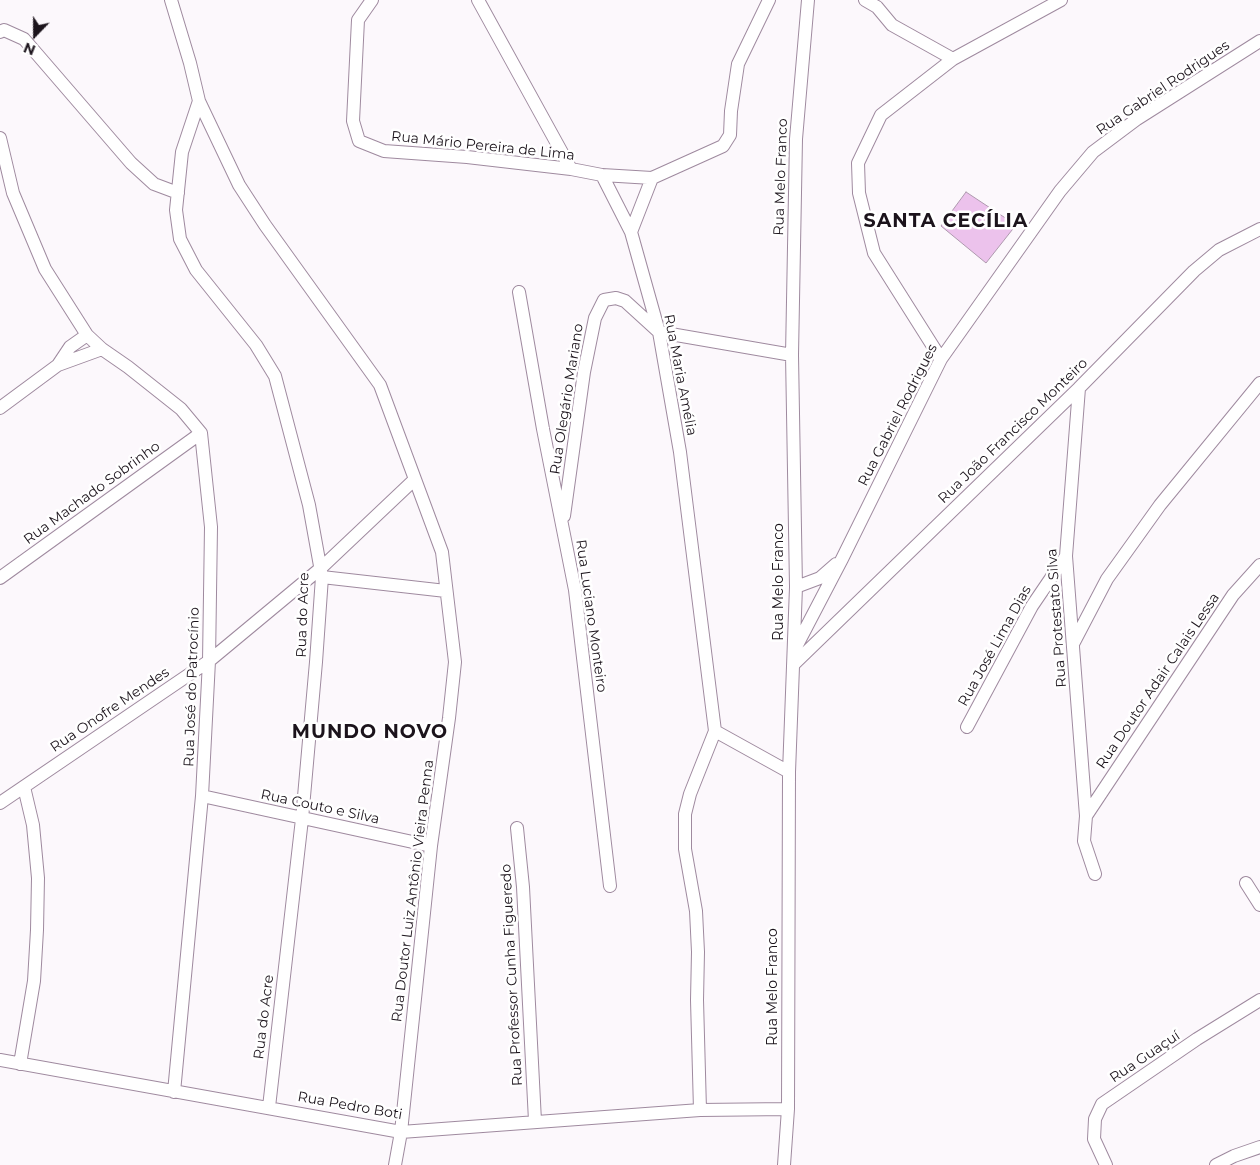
<!DOCTYPE html>
<meta charset="utf-8">
<style>
body{margin:0}
#map{position:relative;width:1260px;height:1165px;overflow:hidden;background:#fcf8fc;font-family:Montserrat,sans-serif}
canvas{display:block}
.north{position:absolute;left:10px;top:10px;width:50px;height:50px;-webkit-text-stroke:4px #fff;paint-order:stroke;rotate:202deg;font-size:14px;font-weight:700;line-height:20px;text-align:center;color:#1c141c}
.north::after{content:'';display:block;margin:auto;width:18px;height:22px;background:#1c141c;clip-path:polygon(50% 0,100% 100%,50% 72%,0 100%)}
</style>
<div id="map">
<canvas width="1260" height="1165"></canvas>
<div class="north">N</div>
</div>
<script>
const ctx = document.querySelector('canvas').getContext('2d');
ctx.lineJoin = 'round';
function fillPath(path, color) { ctx.fillStyle = color; ctx.fill(path, 'evenodd'); }
const poly = rows => new Path2D(rows.map(r => 'M' + r).join(''));
function stroke(path, color, width, dash) { ctx.strokeStyle = color; ctx.lineWidth = width; ctx.lineCap = dash ? 'butt' : 'round'; ctx.setLineDash(dash || []); ctx.stroke(path); }
function label(font, color, halo, rows, align = 'center') {
  ctx.font = font + ' Montserrat,sans-serif'; ctx.lineWidth = 5; ctx.setLineDash([]); ctx.textBaseline = 'middle'; ctx.strokeStyle = halo; ctx.fillStyle = color; for (const [text, x, y, turn = 0] of rows) {
    ctx.save(); ctx.translate(x, y); ctx.rotate((+turn || 0) * Math.PI / 180); ctx.textAlign = isNaN(turn) ? turn : align; if (halo) ctx.strokeText(text, 0, 0); ctx.fillText(text, 0, 0); ctx.restore();
  }
}
const building = poly([
 [966,192,1016,225,986,263,941,226,966,192]
]);
fillPath(building, '#ecc2ec');
stroke(building, '#ae99ae', 1);
const street = poly([
 [171,0,190,63,199,101,239,185,265,225,380,385,442,552,455,662,449,718,431,846,401,1132,395,1165],
 [372,0,358,20,353,121,359,141,384,151,467,157,571,169,602,175,652,178],
 [478,0,571,169],
 [865,0,877,7,892,25,953,59],
 [0,32,4,30,24,39,131,163,154,184,178,193],
 [199,101,182,152,176,210,180,239,196,270,256,345,275,376,309,505,322,577,316,662,302,819,269,1107],
 [0,138,13,193,45,269,87,335,102,349,128,367,181,409,201,433,211,527,209,661,202,796,174,1092],
 [602,175,631,232,659,332,680,452,715,731,690,794,685,814,685,849,696,911,698,952,697,1000,700,1110],
 [631,232,652,178,723,146,730,135,731,111,738,64,769,0],
 [519,292,543,429,575,590,610,886],
 [941,359,874,253,859,193,858,163,881,115,953,59,1061,0],
 [58,365,70,347,87,335],
 [1079,388,1066,556,1086,816,1084,841,1095,874],
 [0,408,58,365,102,349],
 [564,516,584,372,595,318,604,300,616,298,625,301,659,332,792,355],
 [322,577,446,591],
 [0,578,201,433],
 [796,587,820,578,836,564],
 [1073,644,1107,579,1160,505,1260,383],
 [796,647,842,559,941,359,1060,191,1093,152,1137,119,1260,41],
 [794,664,1079,388,1194,271,1219,250,1260,229],
 [967,727,1032,606,1066,556],
 [715,731,789,772],
 [202,796,431,846],
 [0,803,209,661,321,568,414,480],
 [1086,816,1233,595,1260,565],
 [517,828,523,887,535,1121],
 [1246,883,1260,905],
 [0,1060,401,1132,700,1110,788,1109],
 [20,1064,34,981,37,930,38,878,33,825,24,787],
 [784,1165,788,1109,789,772,796,587,792,355,796,139,808,0],
 [1106,1165,1094,1139,1095,1119,1102,1104,1197,1039,1260,1000],
 [1216,1165,1234,1156,1260,1147]
]);
stroke(street, '#9f8a9f', 14);
stroke(street, '#fff', 12);
label('14px', '#1c141c', '#fff', [
 ["Rua Gabriel Rodrigues",1163,88,-34],
 ["Rua Mário Pereira de Lima",483,146,6],
 ["Rua Melo Franco",781,177,-88],
 ["Rua Maria Amélia",680,375,79],
 ["Rua Olegário Mariano",567,399,-81],
 ["Rua Gabriel Rodrigues",898,415,-63],
 ["Rua João Francisco Monteiro",1013,431,-44],
 ["Rua Machado Sobrinho",92,493,-36],
 ["Rua Melo Franco",779,582,-90],
 ["Rua do Acre",303,615,-88],
 ["Rua Luciano Monteiro",591,616,82],
 ["Rua Protestato Silva",1057,618,-94],
 ["Rua José Lima Dias",995,646,-61],
 ["Rua Doutor Adair Calais Lessa",1158,681,-56],
 ["Rua José do Patrocínio",192,687,-88],
 ["Rua Onofre Mendes",110,710,-34],
 ["Rua Couto e Silva",320,807,12],
 ["Rua Doutor Luiz Antônio Vieira Penna",413,891,-83],
 ["Rua Professor Cunha Figueredo",512,975,-93],
 ["Rua Melo Franco",773,987,-90],
 ["Rua do Acre",264,1017,-83],
 ["Rua Guaçuí",1145,1057,-34],
 ["Rua Pedro Boti",350,1106,10]
]);
ctx.letterSpacing = '1px';
label('bold 19px', '#1c141c', '#fff', [
 ["SANTA CECÍLIA",946,221],
 ["MUNDO NOVO",370,732]
]);
ctx.letterSpacing = '0px';
</script>
